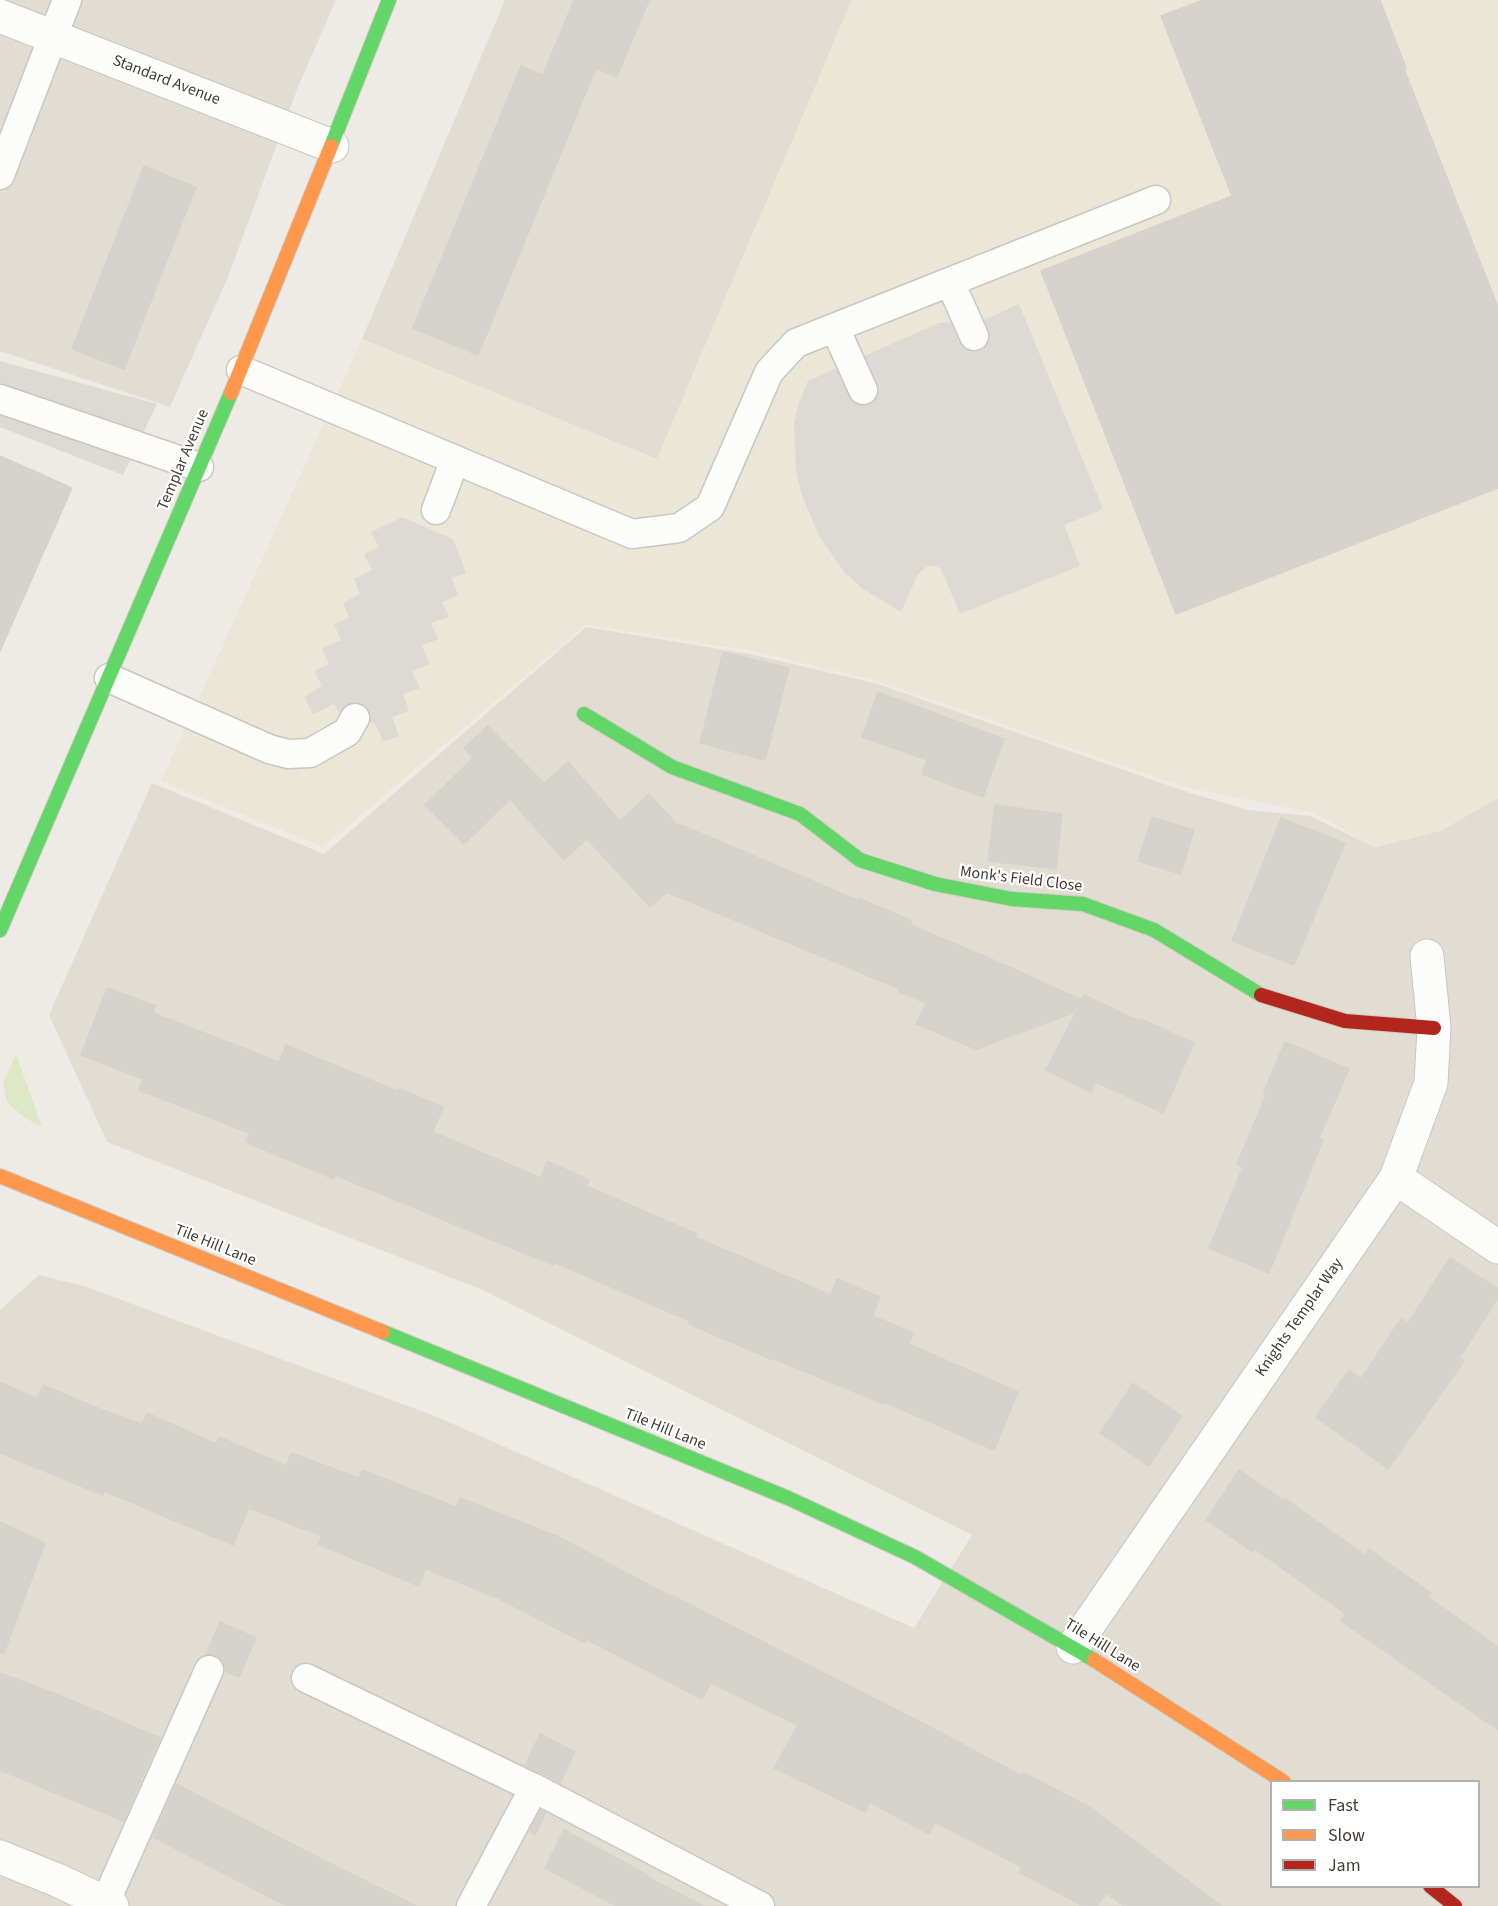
<!DOCTYPE html>
<style>
body{margin:0}
#map{position:relative;width:1498px;height:1906px;overflow:hidden;background:#eeebe6;font-family:"Source Sans 3",sans-serif}
canvas{display:block}
.legend{position:absolute;left:1270px;top:1780px;width:210px;height:108px;box-sizing:border-box;background:#fff;border:2px solid #b3b1ad;margin:0;padding:8px 10px;list-style:none;font-size:18px;color:#423c32}
.legend li{display:flex;align-items:center;gap:12px;height:30px}
.legend b{width:30px;border:2px solid #b3b1ad}
</style>
<div id="map">
<canvas width="1498" height="1906"></canvas>
<ul class="legend">
<li><b style="height:8px;background:#63d668"></b>Fast</li>
<li><b style="height:8px;background:#ff974d"></b>Slow</li>
<li><b style="height:8px;background:#b3261e"></b>Jam</li>
</ul>
</div>
<script>
const ctx = document.querySelector('canvas').getContext('2d');
ctx.lineJoin = 'round';
function fillPath(path, color) { ctx.fillStyle = color; ctx.fill(path, 'evenodd'); }
const poly = rows => new Path2D(rows.map(r => 'M' + r).join(''));
function stroke(path, color, width, dash) { ctx.strokeStyle = color; ctx.lineWidth = width; ctx.lineCap = dash ? 'butt' : 'round'; ctx.setLineDash(dash || []); ctx.stroke(path); }
function label(font, color, halo, rows, align = 'center') {
  ctx.font = font + ' "Source Sans 3",sans-serif'; ctx.lineWidth = 4.5; ctx.setLineDash([]); ctx.textBaseline = 'middle'; ctx.strokeStyle = halo; ctx.fillStyle = color; for (const [text, x, y, turn = 0] of rows) {
    ctx.save(); ctx.translate(x, y); ctx.rotate((+turn || 0) * Math.PI / 180); ctx.textAlign = isNaN(turn) ? turn : align; if (halo) ctx.strokeText(text, 0, 0); ctx.fillText(text, 0, 0); ctx.restore();
  }
}
fillPath(poly([
 [0,0,336,0,298,87,228,277,170,407,0,351],
 [505,0,852,0,657,459,362,339],
 [586,627,750,654,878,684,1184,791,1248,810,1310,816,1375,847,1440,831,1498,798,1498,1906,0,1906,0,1310,39,1275,84,1286,435,1416,914,1628,972,1535,485,1291,107,1142,49,1015,152,783,324,854],
 [1272,1782,1478,1782,1478,1886,1272,1886]
]), '#e2ddd2');
fillPath(poly([
 [852,0,1498,0,1498,798,1440,831,1375,847,1314,813,1184,787,877,681,753,651,586,625,323,847,161,781,362,339,657,459]
]), '#ece6d7');
fillPath(poly([
 [16,1054,42,1127,25,1118,7,1102,3,1083]
]), '#dce9c4');
fillPath(poly([
 [1019,304,1103,509,1064,525,1080,566,960,614,941,569,934,565,926,567,918,574,901,612,862,588,845,573,819,536,802,496,796,472,794,424,799,402,808,381,939,323,984,320],
 [0,361,157,404,123,475,0,427],
 [402,517,453,539,466,573,452,578,458,595,442,602,449,617,431,623,438,639,422,646,430,664,412,671,420,688,403,694,409,711,392,717,399,736,383,742,377,727,372,722,364,724,341,716,334,704,313,714,304,697,322,686,314,671,329,664,322,649,341,640,334,624,349,618,343,603,360,594,354,579,372,570,364,554,379,547,371,532]
]), '#dddad6');
const building = poly([
 [574,0,649,0,617,77,596,68,478,355,413,328,521,66,543,75,574,0],
 [1203,0,1380,0,1406,68,1404,69,1498,307,1498,488,1176,614,1041,271,1232,196,1161,16,1203,0],
 [144,166,196,187,124,369,72,349,144,166],
 [0,456,72,488,0,651,0,456],
 [723,652,789,668,765,760,700,743,723,652],
 [878,692,1004,739,983,797,922,774,927,760,862,737,878,692],
 [488,726,544,783,568,762,620,821,649,794,678,826,679,824,857,900,858,898,912,921,910,925,989,958,1082,1000,1084,995,1139,1021,1141,1019,1194,1043,1163,1113,1096,1082,1091,1092,1046,1070,1076,1012,976,1049,916,1024,926,1003,899,992,900,989,667,892,650,907,587,839,564,860,510,799,464,844,425,805,473,758,464,748,488,726],
 [995,805,1062,814,1056,869,988,861,995,805],
 [1152,817,1194,830,1181,874,1138,861,1152,817],
 [1281,818,1345,843,1294,965,1232,941,1281,818],
 [107,988,156,1006,153,1013,279,1062,286,1045,397,1091,398,1088,443,1107,433,1132,541,1178,547,1161,589,1180,586,1186,697,1234,695,1237,831,1295,837,1279,880,1297,873,1316,913,1333,909,1344,1018,1392,994,1450,885,1402,884,1404,774,1359,773,1360,689,1324,690,1321,554,1262,553,1265,335,1175,334,1179,291,1161,246,1142,250,1133,139,1090,143,1079,81,1055,107,988],
 [1285,1042,1349,1069,1319,1138,1323,1140,1269,1273,1209,1248,1243,1167,1237,1164,1266,1095,1263,1094,1285,1042],
 [1450,1258,1498,1289,1498,1298,1459,1358,1464,1361,1388,1469,1316,1417,1349,1370,1361,1379,1401,1319,1408,1323,1450,1258],
 [0,1382,37,1399,43,1385,100,1409,142,1424,147,1413,216,1444,219,1437,287,1466,291,1453,359,1478,362,1470,456,1507,460,1498,557,1536,672,1597,673,1596,928,1726,1022,1776,1024,1773,1091,1808,1222,1906,1124,1906,1106,1893,1097,1906,1083,1906,1019,1872,1022,1867,935,1822,929,1834,870,1802,865,1812,774,1768,798,1725,711,1683,702,1699,588,1640,585,1643,500,1599,426,1569,419,1586,318,1544,322,1536,249,1508,233,1545,104,1491,103,1495,0,1453,0,1382],
 [1133,1383,1182,1416,1149,1466,1100,1433,1133,1383],
 [1239,1470,1283,1500,1284,1498,1365,1555,1369,1549,1431,1593,1428,1597,1498,1647,1498,1730,1341,1621,1346,1614,1255,1549,1253,1552,1206,1520,1239,1470],
 [0,1522,45,1543,4,1653,0,1652,0,1522],
 [220,1622,256,1638,239,1677,225,1671,223,1661,216,1655,206,1654,220,1622],
 [0,1673,54,1693,160,1738,123,1821,0,1770,0,1673],
 [540,1734,575,1752,560,1783,525,1765,540,1734],
 [176,1784,315,1856,416,1906,287,1906,153,1837,176,1784],
 [541,1810,546,1813,535,1835,530,1831,541,1810],
 [564,1830,648,1875,647,1877,703,1906,616,1906,545,1868,564,1830]
]);
fillPath(building, '#d6d2cd');
stroke(building, '#d6d2cc', 1.5);
const lane = poly([
 [0,175,67,0],
 [950,282,974,336],
 [835,328,863,390],
 [241,370,632,534,679,528,710,507,769,372,796,343,1156,200],
 [0,399,199,467],
 [436,510,455,460],
 [109,678,269,749,288,754,310,753,347,732,355,718],
 [306,1678,534,1788,760,1906],
 [105,1903,209,1670],
 [471,1906,534,1788]
]);
const street = poly([
 [0,16,332,146],
 [1396,1178,1498,1247],
 [1073,1647,1396,1178,1431,1083,1434,1028,1427,956],
 [0,1857,57,1880,112,1906]
]);
const fast = poly([
 [331,146,389,0],
 [584,714,672,767,800,814,860,860,935,884,1012,899,1083,904,1154,930,1261,995],
 [0,930,231,393],
 [383,1332,788,1498,915,1557,1094,1660]
]);
const slow = poly([
 [231,393,331,146],
 [0,1176,383,1332],
 [1094,1660,1284,1782]
]);
const jam = poly([
 [1261,995,1345,1021,1434,1028],
 [1430,1886,1455,1906]
]);
stroke(lane, '#cac7c2', 31);
stroke(street, '#cac7c2', 35);
stroke(fast, '#cfcabe', 16);
stroke(slow, '#cfcabe', 16);
stroke(jam, '#cfcabe', 16);
stroke(lane, '#fcfcfb', 28);
stroke(street, '#fcfcfb', 33);
stroke(fast, '#63d668', 14);
stroke(slow, '#ff974d', 14);
stroke(jam, '#b3261e', 14);
label('16px', '#423c32', '#fff', [
 ["Standard Avenue",166,81,21],
 ["Templar Avenue",184,460,-67],
 ["Monk's Field Close",1021,880,7],
 ["Tile Hill Lane",215,1246,22],
 ["Knights Templar Way",1300,1318,-55],
 ["Tile Hill Lane",665,1430,22],
 ["Tile Hill Lane",1102,1646,32]
]);
</script>
